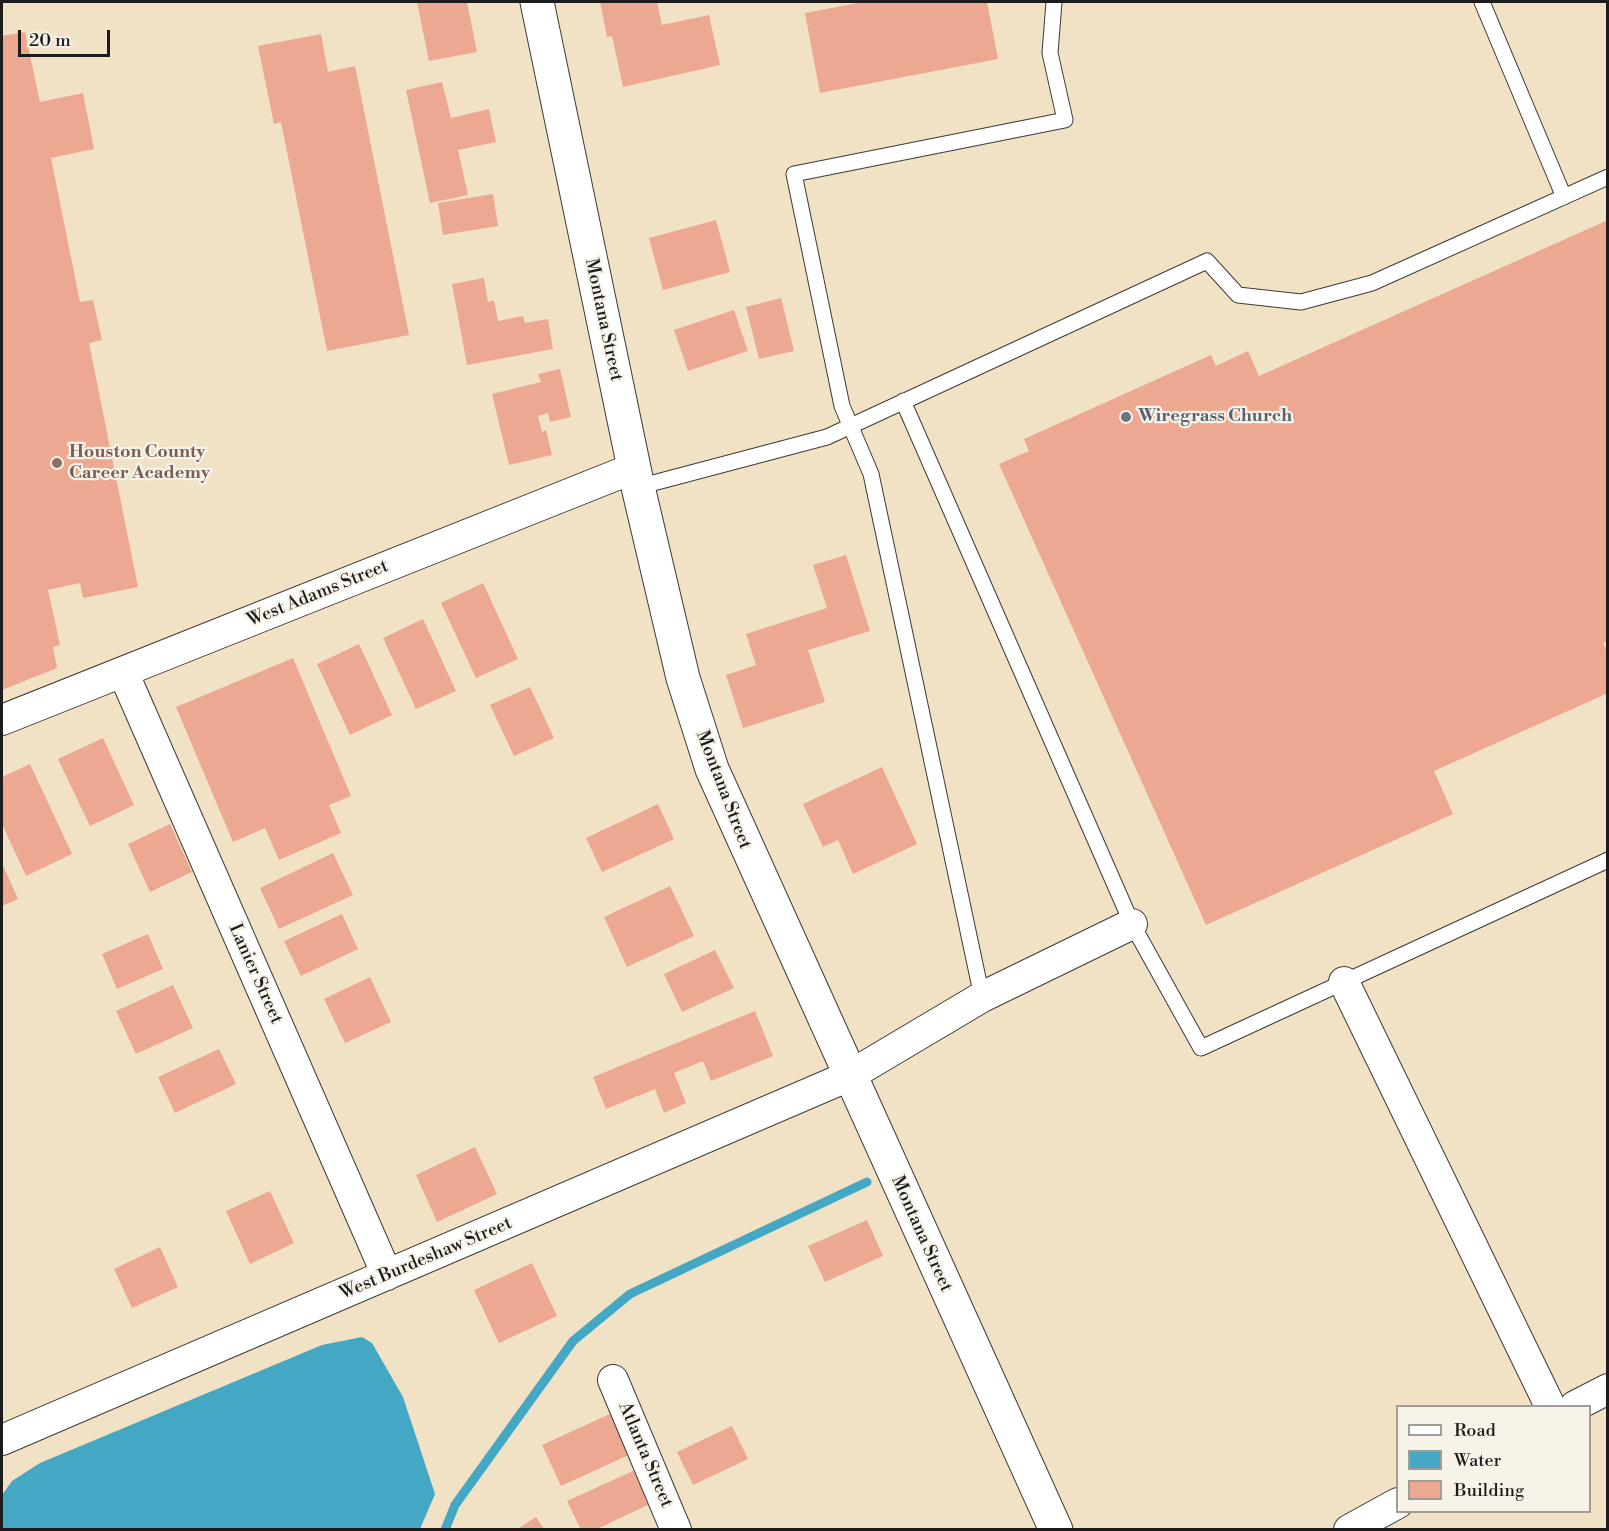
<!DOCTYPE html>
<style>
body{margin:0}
#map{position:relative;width:1609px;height:1531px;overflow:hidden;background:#f1e2c6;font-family:"Libre Bodoni",serif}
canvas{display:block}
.frame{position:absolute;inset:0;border:3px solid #1c1c1c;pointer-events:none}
.legend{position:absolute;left:1396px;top:1405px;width:195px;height:108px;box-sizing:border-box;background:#f7f3e8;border:2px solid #9f9d96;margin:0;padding:8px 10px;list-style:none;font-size:18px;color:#1c1c1c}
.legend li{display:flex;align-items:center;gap:12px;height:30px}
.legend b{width:30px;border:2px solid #9f9d96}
.scale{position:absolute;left:18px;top:30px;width:92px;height:27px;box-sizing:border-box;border:3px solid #1c1c1c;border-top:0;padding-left:8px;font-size:18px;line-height:21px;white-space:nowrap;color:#1c1c1c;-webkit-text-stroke:4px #f7f3e8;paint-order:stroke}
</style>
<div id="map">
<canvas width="1609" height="1531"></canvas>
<div class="frame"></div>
<ul class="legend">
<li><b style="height:8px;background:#fff"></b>Road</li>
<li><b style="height:16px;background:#44a8c4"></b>Water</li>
<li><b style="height:16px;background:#eda892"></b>Building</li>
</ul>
<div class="scale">20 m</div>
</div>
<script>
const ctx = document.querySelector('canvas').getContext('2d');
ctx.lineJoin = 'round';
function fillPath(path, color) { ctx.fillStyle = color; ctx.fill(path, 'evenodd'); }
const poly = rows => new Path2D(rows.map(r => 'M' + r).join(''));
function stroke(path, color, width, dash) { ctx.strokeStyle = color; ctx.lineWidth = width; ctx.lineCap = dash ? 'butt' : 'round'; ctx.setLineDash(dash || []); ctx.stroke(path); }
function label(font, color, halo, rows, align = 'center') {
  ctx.font = font + ' "Libre Bodoni",serif'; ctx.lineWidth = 4.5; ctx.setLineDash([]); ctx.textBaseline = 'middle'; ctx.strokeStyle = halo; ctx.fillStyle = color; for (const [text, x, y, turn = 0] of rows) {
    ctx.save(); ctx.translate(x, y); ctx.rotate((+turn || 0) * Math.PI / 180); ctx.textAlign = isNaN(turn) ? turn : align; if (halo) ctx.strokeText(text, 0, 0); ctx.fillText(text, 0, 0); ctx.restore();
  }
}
fillPath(poly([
 [362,1337,372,1343,403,1397,435,1494,420,1529,3,1529,2,1495,12,1481,40,1463,322,1345]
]), '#44a8c4');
stroke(poly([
 [445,1530,455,1505,573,1341,630,1294,867,1182]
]), '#44a8c4', 9);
fillPath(poly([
 [417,2,467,2,477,52,429,61],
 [600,2,657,2,662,25,709,15,720,65,623,87,612,36,607,37],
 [863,2,987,2,998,59,820,93,805,13],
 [25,32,40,102,83,93,94,149,51,158,80,302,93,300,102,340,89,343,138,587,83,598,80,583,48,590,60,645,53,647,57,668,2,690,2,36],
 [321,34,328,72,355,66,409,335,327,351,281,122,274,124,258,46],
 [442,82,451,118,489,109,496,142,458,150,468,195,430,203,406,90],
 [493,194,498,226,443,235,438,203],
 [716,220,730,272,663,290,649,238],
 [1608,220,1608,641,1603,643,1608,653,1608,693,1434,771,1453,814,1206,925,999,464,1029,451,1024,439,1211,355,1216,366,1248,351,1259,376],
 [484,278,488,302,494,300,498,321,523,316,525,323,548,319,553,349,467,365,452,284],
 [781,298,794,351,759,359,746,307],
 [734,310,748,351,688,371,674,330],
 [560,369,571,417,550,422,548,413,538,416,542,432,546,430,552,455,509,465,492,394,541,382,538,374],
 [846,555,870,631,808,650,825,702,743,728,726,675,756,665,746,634,827,608,813,565],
 [483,583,518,659,476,678,441,603],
 [423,619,456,691,416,709,383,638],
 [359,644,392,715,350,735,317,664],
 [293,658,351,796,329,805,341,833,279,860,265,828,233,842,176,707],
 [530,687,554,738,514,756,490,705],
 [103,738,134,805,90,826,58,759],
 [30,764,72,854,26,876,2,824,2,777],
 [882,767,917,844,853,874,838,840,823,847,803,804],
 [658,804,674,839,602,872,586,838],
 [170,824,192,872,150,892,128,844],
 [333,853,353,895,279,929,260,888],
 [2,863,18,899,2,906],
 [670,886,694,936,627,967,604,917],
 [342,914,358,949,301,976,284,941],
 [148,934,163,969,117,989,102,954],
 [715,950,734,988,682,1012,664,974],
 [370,977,391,1022,345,1043,324,999],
 [173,985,193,1028,136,1054,116,1011],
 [755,1011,773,1056,711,1081,703,1061,674,1073,686,1103,664,1113,655,1089,606,1109,593,1077],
 [219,1049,236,1084,175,1113,158,1077],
 [475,1147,497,1194,437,1222,416,1175],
 [270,1191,294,1243,250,1264,226,1211],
 [867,1220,883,1256,825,1282,808,1246],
 [160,1247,178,1287,132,1308,114,1269],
 [532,1263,557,1316,499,1343,474,1290],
 [612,1413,631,1454,561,1486,542,1445],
 [732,1426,748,1459,693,1485,677,1452],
 [635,1470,650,1504,595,1530,581,1530,567,1501],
 [536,1517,545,1530,516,1530]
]), '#eda892');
const service = poly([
 [1482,2,1564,197],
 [903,401,1132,924,1201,1048,1608,860],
 [638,487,827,437,1207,261,1238,295,1301,302,1372,283,1608,177],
 [982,997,871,474,842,406,794,174,1065,120,1050,53,1054,2]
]);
const minor = poly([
 [123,672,387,1275],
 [2,720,634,468],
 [1344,982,1550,1406],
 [613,1380,676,1530],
 [1575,1406,1608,1389],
 [2,1440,849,1076,982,997,1132,924],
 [1349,1530,1398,1503]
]);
const tertiary = poly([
 [537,2,638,487,683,678,712,769,1056,1530]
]);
stroke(service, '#3c3a36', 17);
stroke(minor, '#3c3a36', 32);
stroke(tertiary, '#3c3a36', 35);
stroke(service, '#fff', 15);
stroke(minor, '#fff', 30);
stroke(tertiary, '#fff', 33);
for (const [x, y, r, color] of [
 [1126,417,6,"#6b7280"],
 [57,463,6,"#8d6e63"]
]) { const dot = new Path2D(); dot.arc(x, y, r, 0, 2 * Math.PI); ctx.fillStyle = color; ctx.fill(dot); stroke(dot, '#f7f3e8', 2); }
label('18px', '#1c1c1c', '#f7f3e8', [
 ["Montana Street",603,320,78],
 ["West Adams Street",318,594,-22],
 ["Montana Street",723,790,69],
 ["Lanier Street",255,974,66],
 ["Montana Street",921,1234,66],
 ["West Burdeshaw Street",426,1259,-23],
 ["Atlanta Street",645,1455,67]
]);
label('bold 18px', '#5b616d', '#f7f3e8', [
 ["Wiregrass Church",1138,417]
], 'left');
label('bold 18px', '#785e54', '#f7f3e8', [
 ["Houston County",69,453],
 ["Career Academy",69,474]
], 'left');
</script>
